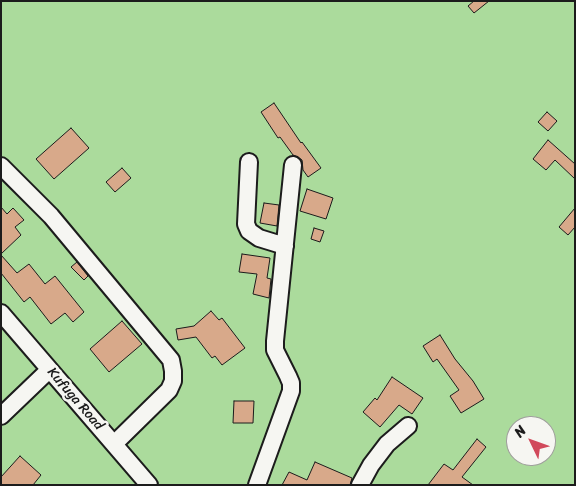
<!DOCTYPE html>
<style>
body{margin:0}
#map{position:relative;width:576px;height:486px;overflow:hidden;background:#f6f6f2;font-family:Sriracha,sans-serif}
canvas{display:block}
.frame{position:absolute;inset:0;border:2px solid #1c1c1c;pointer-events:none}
.north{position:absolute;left:506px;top:416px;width:50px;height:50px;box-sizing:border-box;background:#f6f6f2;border:1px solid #9f9f9c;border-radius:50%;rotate:312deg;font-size:14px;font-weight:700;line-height:20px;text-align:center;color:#1c1c1c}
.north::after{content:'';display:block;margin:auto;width:18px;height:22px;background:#d1495b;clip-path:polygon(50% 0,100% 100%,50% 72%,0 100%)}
</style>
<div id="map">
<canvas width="576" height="486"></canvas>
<div class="frame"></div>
<div class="north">N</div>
</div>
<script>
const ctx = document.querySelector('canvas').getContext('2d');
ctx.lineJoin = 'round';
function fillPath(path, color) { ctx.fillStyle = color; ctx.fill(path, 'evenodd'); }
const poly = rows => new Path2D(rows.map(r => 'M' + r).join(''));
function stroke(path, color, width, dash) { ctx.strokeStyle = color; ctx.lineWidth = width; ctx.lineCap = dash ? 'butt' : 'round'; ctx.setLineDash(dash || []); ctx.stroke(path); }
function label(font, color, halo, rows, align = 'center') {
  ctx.font = font + ' Sriracha,sans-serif'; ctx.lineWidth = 5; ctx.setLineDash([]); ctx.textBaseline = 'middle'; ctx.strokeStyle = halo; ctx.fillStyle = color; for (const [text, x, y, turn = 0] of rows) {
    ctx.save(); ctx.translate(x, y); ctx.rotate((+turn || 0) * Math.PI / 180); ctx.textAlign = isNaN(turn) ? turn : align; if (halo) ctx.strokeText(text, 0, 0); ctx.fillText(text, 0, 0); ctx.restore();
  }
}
fillPath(poly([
 [1,1,575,1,575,485,1,485],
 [516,426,546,426,546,456,516,456]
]), '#abdb9c');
const building = poly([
 [474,1,489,1,474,13,468,6,474,1],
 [274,103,301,143,302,142,321,168,308,177,303,170,302,160,298,157,293,155,280,137,278,138,261,112,274,103],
 [547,112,557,121,548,131,538,122,547,112],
 [71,128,89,148,54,179,36,159,71,128],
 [548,140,575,164,575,179,555,160,546,170,533,159,548,140],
 [122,168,131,178,115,192,106,182,122,168],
 [307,189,333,198,326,219,300,211,307,189],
 [264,203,279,205,277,226,260,223,264,203],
 [1,207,7,214,13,208,24,220,15,227,21,235,1,254,1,207],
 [575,208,575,227,568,235,559,227,575,208],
 [314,228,324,231,320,242,311,239,314,228],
 [242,254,270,258,267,278,271,279,269,298,253,294,257,274,239,272,242,254],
 [1,255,17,273,29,264,45,284,55,276,84,312,73,322,65,313,51,324,30,297,24,302,1,273,1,255],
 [77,262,88,276,84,280,71,267,77,262],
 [211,311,219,320,222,318,245,348,222,365,215,356,212,358,196,337,178,340,176,329,194,326,211,311],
 [122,321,142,344,109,372,90,349,122,321],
 [440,335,455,359,473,381,484,399,461,413,450,396,459,390,437,359,433,362,423,346,440,335],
 [392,377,423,398,412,414,399,405,380,427,363,412,375,398,377,400,392,377],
 [234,401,254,401,253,423,233,423,234,401],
 [477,439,486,447,462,477,473,485,428,485,444,464,453,470,477,439],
 [20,456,41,475,33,485,1,485,1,477,20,456],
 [315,462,352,478,350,485,282,485,289,472,307,480,315,462]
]);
fillPath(building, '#d8a98a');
stroke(building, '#1c1c1c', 1);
const minor = poly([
 [249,162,246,224,249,231,259,238,285,246],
 [1,166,51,216,171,360,173,371,173,381,169,390,114,444],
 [1,313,149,485],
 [1,416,49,370],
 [257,485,291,391,291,383,288,376,275,350,275,341,293,165],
 [360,485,371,465,387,444,408,426]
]);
stroke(minor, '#1c1c1c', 20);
stroke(minor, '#f6f6f2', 16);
label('14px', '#1c1c1c', '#f6f6f2', [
 ["Kufuga Road",75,399,49]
]);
</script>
